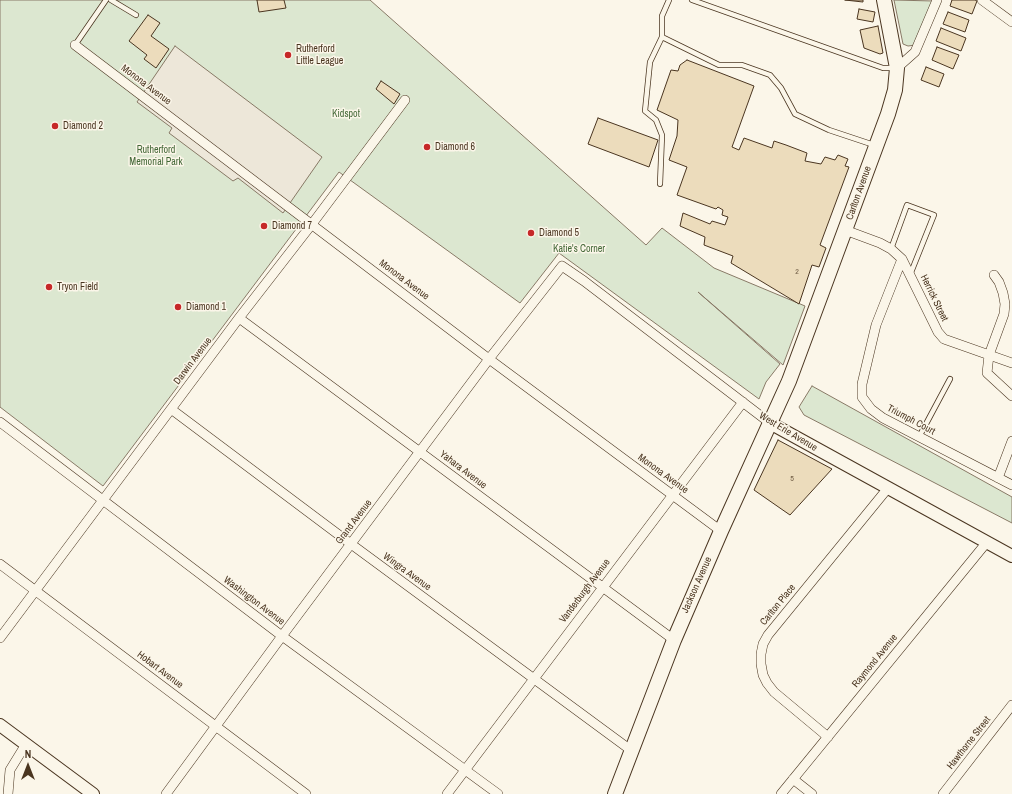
<!DOCTYPE html>
<style>
body{margin:0}
#map{position:relative;width:1012px;height:794px;overflow:hidden;background:#fbf6e9;font-family:"Archivo Narrow",sans-serif}
canvas{display:block}
.north{position:absolute;left:8px;top:746px;width:40px;height:40px;-webkit-text-stroke:3px #fbf6e9;paint-order:stroke;rotate:0deg;font-size:11px;font-weight:700;line-height:16px;text-align:center;color:#4a3520}
.north::after{content:'';display:block;margin:auto;width:14px;height:18px;background:#4a3520;clip-path:polygon(50% 0,100% 100%,50% 72%,0 100%)}
</style>
<div id="map">
<canvas width="1012" height="794"></canvas>
<div class="north">N</div>
</div>
<script>
const ctx = document.querySelector('canvas').getContext('2d');
ctx.lineJoin = 'round';
function fillPath(path, color) { ctx.fillStyle = color; ctx.fill(path, 'evenodd'); }
const poly = rows => new Path2D(rows.map(r => 'M' + r).join(''));
function stroke(path, color, width, dash) { ctx.strokeStyle = color; ctx.lineWidth = width; ctx.lineCap = dash ? 'butt' : 'round'; ctx.setLineDash(dash || []); ctx.stroke(path); }
function label(font, color, halo, rows, align = 'center') {
  ctx.font = font + ' "Archivo Narrow",sans-serif'; ctx.lineWidth = 3; ctx.setLineDash([]); ctx.textBaseline = 'middle'; ctx.strokeStyle = halo; ctx.fillStyle = color; for (const [text, x, y, turn = 0] of rows) {
    ctx.save(); ctx.translate(x, y); ctx.rotate((+turn || 0) * Math.PI / 180); ctx.textAlign = isNaN(turn) ? turn : align; if (halo) ctx.strokeText(text, 0, 0); ctx.fillText(text, 0, 0); ctx.restore();
  }
}
const green = poly([
 [0,0,370,0,646,245,662,228,714,268,805,306,783,365,698,292,780,364,766,382,759,399,559,253,520,303,339,172,103,486,0,407,0,0],
 [894,0,934,1,916,45,908,46,903,44,894,0],
 [812,386,1012,497,1012,523,804,415,799,407,812,386]
]);
fillPath(green, '#dce7d0');
stroke(green, '#887966', 1);
const parking = poly([
 [175,46,322,157,283,213,238,178,233,181,169,133,172,128,137,102,175,46]
]);
fillPath(parking, '#ede7d9');
stroke(parking, '#887966', 1);
const building = poly([
 [257,0,284,0,286,8,259,12,257,0],
 [845,0,863,0,863,2,845,0],
 [952,0,975,0,977,1,972,14,950,6,952,0],
 [859,9,875,12,873,22,857,19,859,9],
 [948,12,969,20,965,32,943,24,948,12],
 [148,15,160,23,151,36,169,49,156,68,144,59,147,55,129,41,148,15],
 [878,26,883,53,880,54,864,48,860,30,878,26],
 [941,28,966,38,961,51,936,41,941,28],
 [937,47,959,55,953,69,932,60,937,47],
 [687,60,754,86,732,147,739,150,744,138,772,148,774,141,786,145,807,153,805,161,821,164,825,157,835,160,838,155,848,159,845,166,849,167,820,245,826,248,819,267,812,265,799,304,731,263,733,256,704,245,705,237,680,226,683,213,710,224,712,221,725,225,728,217,722,215,723,210,718,207,716,209,677,195,687,167,669,160,677,136,678,120,657,110,671,70,678,71,680,65,687,60],
 [926,67,944,74,939,87,921,80,926,67],
 [381,81,400,94,394,104,376,89,381,81],
 [598,118,658,140,649,167,588,144,598,118],
 [778,440,832,469,790,515,754,490,778,440]
]);
fillPath(building, '#ecdcbc');
stroke(building, '#4a3520', 1);
const lane = poly([
 [111,0,136,15],
 [669,0,662,16,662,37,719,65,742,65,770,75,781,88,795,114,829,130,874,145],
 [692,0,883,68,895,68],
 [75,45,106,0],
 [660,184,662,135,656,120,645,111,650,62,662,37],
 [891,249,907,205,934,215,910,275],
 [919,437,950,379]
]);
const street = poly([
 [982,0,1012,22],
 [75,45,489,359,721,531],
 [897,68,915,52,937,0],
 [845,230,880,243,891,249,902,259,938,332,944,339,1012,363],
 [902,259,876,325,862,384,862,397,871,409,883,418,1012,485],
 [994,275,999,282,1003,293,1005,304,1004,314,989,355,987,373,1012,396],
 [239,318,674,640],
 [171,409,351,544,632,751],
 [0,422,282,636,498,794],
 [998,478,1012,441],
 [0,564,306,794],
 [0,638,239,318,312,224,405,100],
 [828,737,774,692,767,683,763,675,761,664,761,654,763,644,768,635,888,488],
 [793,779,812,794],
 [8,794,10,770,26,744],
 [166,794,282,636,489,359,562,266,584,281,770,423],
 [447,794,743,402],
 [781,794,987,542],
 [943,794,1012,705]
]);
const secondary = poly([
 [770,423,1012,556],
 [0,725,93,794]
]);
const primary = poly([
 [615,794,674,640,721,531,789,381,888,114,895,90,897,68,884,0]
]);
stroke(lane, '#4a3520', 6);
stroke(street, '#4a3520', 10);
stroke(secondary, '#4a3520', 14);
stroke(primary, '#4a3520', 16);
stroke(lane, '#fbf6e9', 4.5);
stroke(street, '#fbf6e9', 9);
stroke(secondary, '#fbf6e9', 12);
stroke(primary, '#fbf6e9', 14);
for (const [x, y, r, color] of [
 [288,55,4,"#c62828"],
 [55,126,4,"#c62828"],
 [427,147,4,"#c62828"],
 [264,226,4,"#c62828"],
 [531,233,4,"#c62828"],
 [49,287,4,"#c62828"],
 [178,307,4,"#c62828"]
]) { const dot = new Path2D(); dot.arc(x, y, r, 0, 2 * Math.PI); ctx.fillStyle = color; ctx.fill(dot); stroke(dot, '#fbf6e9', 1.5); }
label('8px', '#725f47', null, [
 ["2",797,272],
 ["5",792,479]
]);
label('10px', '#4a3520', '#fbf6e9', [
 ["Rutherford",296,49],
 ["Little League",296,61],
 ["Diamond 2",63,126],
 ["Diamond 6",435,147],
 ["Diamond 7",272,226],
 ["Diamond 5",539,233],
 ["Tryon Field",57,287],
 ["Diamond 1",186,307]
], 'left');
label('10px', '#4a3520', '#fbf6e9', [
 ["Monona Avenue",146,85,37],
 ["Carlton Avenue",859,193,-70],
 ["Monona Avenue",404,280,37],
 ["Herrick Street",934,298,64],
 ["Darwin Avenue",193,361,-53],
 ["Triumph Court",911,420,28],
 ["West Erie Avenue",788,432,31],
 ["Yahara Avenue",463,470,37],
 ["Monona Avenue",663,474,36],
 ["Grand Avenue",354,522,-53],
 ["Wingra Avenue",407,572,36],
 ["Jackson Avenue",697,585,-66],
 ["Vanderburgh Avenue",585,591,-53],
 ["Washington Avenue",254,601,37],
 ["Carlton Place",778,605,-51],
 ["Raymond Avenue",875,661,-51],
 ["Hobart Avenue",160,670,37],
 ["Hawthorne Street",969,743,-52]
]);
label('10px', '#436837', '#fbf6e9', [
 ["Kidspot",346,114],
 ["Rutherford",156,150],
 ["Memorial Park",156,162],
 ["Katie's Corner",579,249]
]);
</script>
